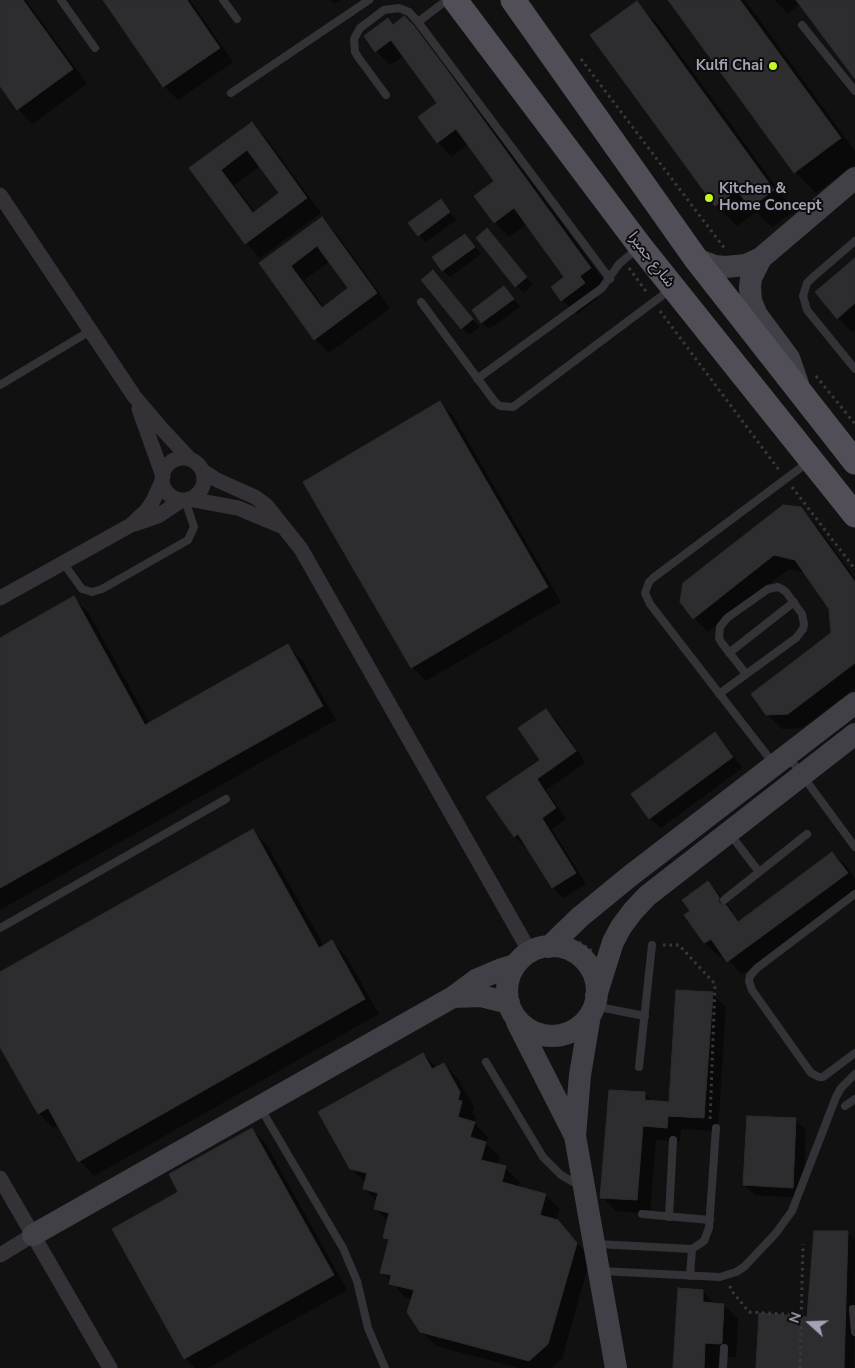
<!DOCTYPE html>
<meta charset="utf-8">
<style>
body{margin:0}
#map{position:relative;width:855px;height:1368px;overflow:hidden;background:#121112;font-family:"Nunito Sans",sans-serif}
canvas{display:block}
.north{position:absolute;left:785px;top:1298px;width:50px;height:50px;-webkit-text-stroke:4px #0d0c0d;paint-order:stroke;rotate:290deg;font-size:14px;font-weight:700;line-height:20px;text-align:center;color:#a6a1b4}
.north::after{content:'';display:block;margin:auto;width:18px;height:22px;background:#a6a1b4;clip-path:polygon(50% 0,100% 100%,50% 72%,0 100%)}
</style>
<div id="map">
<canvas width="855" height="1368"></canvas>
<div class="north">N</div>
</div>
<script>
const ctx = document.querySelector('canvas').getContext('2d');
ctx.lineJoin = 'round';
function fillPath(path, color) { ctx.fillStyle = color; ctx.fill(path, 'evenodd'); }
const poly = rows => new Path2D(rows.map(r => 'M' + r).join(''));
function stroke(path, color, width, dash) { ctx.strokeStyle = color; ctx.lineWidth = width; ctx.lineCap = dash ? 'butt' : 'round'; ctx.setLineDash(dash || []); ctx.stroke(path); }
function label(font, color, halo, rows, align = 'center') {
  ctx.font = font + ' "Nunito Sans","Noto Sans Arabic",sans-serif'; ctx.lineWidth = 4; ctx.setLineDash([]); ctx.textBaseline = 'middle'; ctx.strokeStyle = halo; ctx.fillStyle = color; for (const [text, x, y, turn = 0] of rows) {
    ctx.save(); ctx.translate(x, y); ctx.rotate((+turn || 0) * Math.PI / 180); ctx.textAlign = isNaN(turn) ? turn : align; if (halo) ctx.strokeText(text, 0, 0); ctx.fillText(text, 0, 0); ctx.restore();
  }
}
fillPath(poly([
 [0,0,26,0,87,84,32,124,18,109,0,84],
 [105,0,190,0,233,62,178,100,164,86],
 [331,0,341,0,335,4],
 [670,0,745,0,855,151,855,164,816,193,795,172],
 [774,0,855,0,855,77,800,4,788,13],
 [636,3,657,23,794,211,772,227,756,212,737,226,716,205,592,35],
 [405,18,420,33,461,86,605,282,593,291,598,298,577,314,562,300,566,277,527,224,509,237,495,222,496,182,468,144,452,157,438,142,439,103,404,56,390,65,376,51,365,37,388,20,394,25],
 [252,124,266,138,321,213,260,258,246,243,191,168],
 [260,166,280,193,255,212,234,185],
 [441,200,456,220,426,242,419,235],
 [321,219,336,233,390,308,329,353,315,339,261,264],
 [330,261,350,288,324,308,304,280],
 [487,230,533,285,523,293,477,238],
 [465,235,481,254,450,277,443,270],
 [855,259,855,330,852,332,838,318],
 [433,272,479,327,469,335,462,328],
 [504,288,520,307,489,329,482,322],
 [440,403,454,417,561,602,426,681,412,667],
 [800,508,815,523,855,578,855,688,802,728,782,729,767,714,832,634,830,609,805,573,789,569,708,632,694,618],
 [73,598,88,612,150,724,288,646,302,660,336,720,0,910,0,639],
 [546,710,557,721,576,749,549,769,549,772,578,751,585,763,546,790,566,819,552,829,586,884,563,898,553,888,527,846,525,847,515,837,488,797,542,760],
 [715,734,726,745,742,768,661,828,650,818],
 [253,831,267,845,324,946,332,942,346,956,379,1014,94,1176,80,1161,59,1124,53,1128,39,1113,0,1044,0,974],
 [832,853,847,867,855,879,855,892,742,975,723,954,720,957,705,943,686,916,692,911,708,882,722,897,733,912,733,915,740,921],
 [712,994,726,1007,718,1131,681,1129,680,1141,656,1140,650,1214,616,1211,602,1197,645,1094,653,1102,670,1103],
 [423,1054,437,1068,444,1064,458,1079,474,1107,472,1113,476,1117,474,1123,488,1137,486,1144,500,1157,497,1165,505,1168,520,1182,518,1187,545,1195,560,1209,556,1221,572,1236,590,1259,562,1359,552,1368,519,1368,436,1346,421,1331,412,1299,405,1297,382,1272,389,1242,384,1237,388,1221,376,1209,377,1202,364,1189,366,1183,351,1168],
 [795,1119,806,1130,803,1198,755,1195,744,1185],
 [252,1129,266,1144,347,1290,208,1368,195,1368,185,1358,114,1229,180,1192],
 [848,1233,855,1240,854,1368,757,1368,808,1318],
 [703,1291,716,1305,724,1305,738,1319,736,1357,719,1357,718,1368,674,1368]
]), '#0007');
const building = poly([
 [0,0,23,0,73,69,17,110,0,86,0,0],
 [103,0,187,0,220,48,163,87,103,0],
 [668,0,740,0,841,138,794,173,668,0],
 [796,0,855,0,855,79,796,0],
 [637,1,774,190,750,208,737,190,715,206,590,35,637,1],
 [404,16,414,26,447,70,591,268,580,276,585,283,561,301,551,287,564,277,514,208,494,223,474,196,494,181,456,129,437,143,418,117,437,103,391,40,375,52,364,36,388,18,393,25,404,16],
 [252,122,307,198,245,244,189,168,252,122],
 [247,150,279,193,253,213,221,170,247,150],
 [441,199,450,212,418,236,408,223,441,199],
 [322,217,377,293,314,340,259,263,322,217],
 [317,246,348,288,322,308,291,266,317,246],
 [487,228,527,277,515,287,476,238,487,228],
 [465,234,475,247,442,271,432,257,465,234],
 [855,258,855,303,837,319,815,292,855,258],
 [433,270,473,319,461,329,421,280,433,270],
 [504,286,514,299,481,323,472,310,504,286],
 [440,401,548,587,411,668,303,482,440,401],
 [783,505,801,507,855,582,855,663,788,714,766,715,751,694,831,633,829,609,795,560,774,555,693,619,680,602,683,583,783,505],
 [74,596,145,725,288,644,323,706,0,888,0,638,74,596],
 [546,709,576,751,537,779,556,808,542,818,576,873,552,888,518,834,514,837,486,797,540,760,518,728,546,709],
 [715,732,733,757,649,819,631,794,715,732],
 [253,829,319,948,332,940,365,999,78,1162,48,1108,38,1114,0,1047,0,972,253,829],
 [832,852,848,873,727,962,711,939,704,943,684,915,690,911,682,900,708,881,719,897,719,903,726,905,738,922,832,852],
 [676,990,713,992,704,1118,668,1116,667,1128,643,1126,637,1200,600,1198,609,1090,645,1092,645,1100,669,1102,676,990],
 [423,1053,432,1069,444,1063,460,1092,458,1100,462,1101,458,1117,475,1122,470,1137,486,1142,481,1160,506,1166,502,1182,546,1194,540,1215,558,1220,577,1243,548,1344,529,1361,420,1332,407,1312,414,1290,389,1284,391,1275,380,1273,389,1239,383,1238,389,1213,374,1209,378,1193,363,1189,367,1173,350,1169,318,1112,423,1053],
 [747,1116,796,1118,793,1188,743,1185,747,1116],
 [252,1128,334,1275,184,1359,112,1229,178,1192,169,1174,252,1128],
 [814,1231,848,1231,844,1368,756,1368,759,1313,807,1317,814,1231],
 [678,1288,703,1290,703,1302,724,1304,722,1343,720,1344,705,1343,704,1368,673,1368,678,1288]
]);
fillPath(building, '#2d2c2f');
stroke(building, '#2d2b2e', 1);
stroke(poly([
 [581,59,725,249],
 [629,268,648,294],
 [660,311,779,470],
 [816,376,855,424],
 [792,487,855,569],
 [579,942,592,951],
 [663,945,679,945,715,984,710,1121],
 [730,1286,731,1290,749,1312,801,1315],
 [800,1368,803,1244]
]), '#3a383e', 3, [2.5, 4]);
stroke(poly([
 [61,0,95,48],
 [223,0,237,19],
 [418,22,447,0],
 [802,25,855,91],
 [231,93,369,0],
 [386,95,358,57,355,52,354,39,360,28,384,10,399,8,409,12,418,22,610,279],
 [855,241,812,278,807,283,803,296,807,310,855,369],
 [421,302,495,402,500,406,513,407,671,289],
 [477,379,602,288,619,264,638,248],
 [0,385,90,331],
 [64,564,82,589,92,592,102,589,188,540,194,527,185,500],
 [729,653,794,602],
 [719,694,796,638,803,629,804,624,802,614,786,592,782,589,778,587,768,589,727,618,720,627,719,638,721,642,746,674],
 [788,756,855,847],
 [773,763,650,604,645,593,649,582,653,578,807,463],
 [730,834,759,872],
 [855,894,757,968,750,976,749,981,752,990,811,1073,819,1077,823,1077,855,1053],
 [724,900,807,834],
 [0,928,226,799],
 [594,1006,645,1016],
 [486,1062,543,1157,561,1175,580,1186],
 [639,1067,652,945],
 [845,1106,855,1099],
 [261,1109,343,1248,357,1281,368,1328,385,1368],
 [642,1214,710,1220],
 [669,1217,673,1140],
 [596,1244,692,1249,704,1241,709,1228,716,1128],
 [601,1271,720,1277,736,1272,744,1267,776,1233,792,1211,836,1097,841,1088,855,1074],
 [690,1276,692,1249],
 [853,1309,855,1332],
 [723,1368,724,1348]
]), '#343237', 8);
stroke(poly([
 [0,195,134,396,161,428,190,459],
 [139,409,163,476],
 '162 479a21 21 0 1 1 42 0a21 21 0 1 1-42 0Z',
 [203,471,217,480,255,497,266,505,301,549,530,952],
 [189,499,238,508,279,525],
 [135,524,158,516,182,500],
 [0,598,131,525,147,510,153,501,162,481],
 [0,1178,110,1368],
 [0,1255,33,1235]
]), '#343237', 15);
stroke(poly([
 [761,258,751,278,750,287,751,301,757,315,789,358,798,384],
 [696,259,715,266,725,267,746,265,761,258,855,178],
 '507 991a45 45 0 1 1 90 0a45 45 0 1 1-90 0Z',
 [549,947,580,917,630,876,855,703],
 [596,996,613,942,621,927,633,911,647,896,855,734],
 [453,997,481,996,509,1003],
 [590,1015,580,1075,575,1136,616,1368],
 [517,1022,575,1136],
 [33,1235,453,997,476,980,502,969,515,965]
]), '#424047', 22);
stroke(poly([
 [455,0,640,246,855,515],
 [513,0,696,259,855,462]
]), '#514e57', 25);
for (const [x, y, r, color] of [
 [773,66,5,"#c3f823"],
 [709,198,5,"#c3f823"]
]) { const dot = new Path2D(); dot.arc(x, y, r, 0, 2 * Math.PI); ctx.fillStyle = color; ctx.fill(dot); stroke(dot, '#0d0c0d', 2); }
label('bold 15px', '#a6a1b4', '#0d0c0d', [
 ["Kulfi Chai",763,66],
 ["Kitchen &",719,189,"left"],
 ["Home Concept",719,206,"left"]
], 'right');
label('15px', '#a6a1b4', '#0d0c0d', [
 ["شارع جميرا",651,260,52]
]);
</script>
